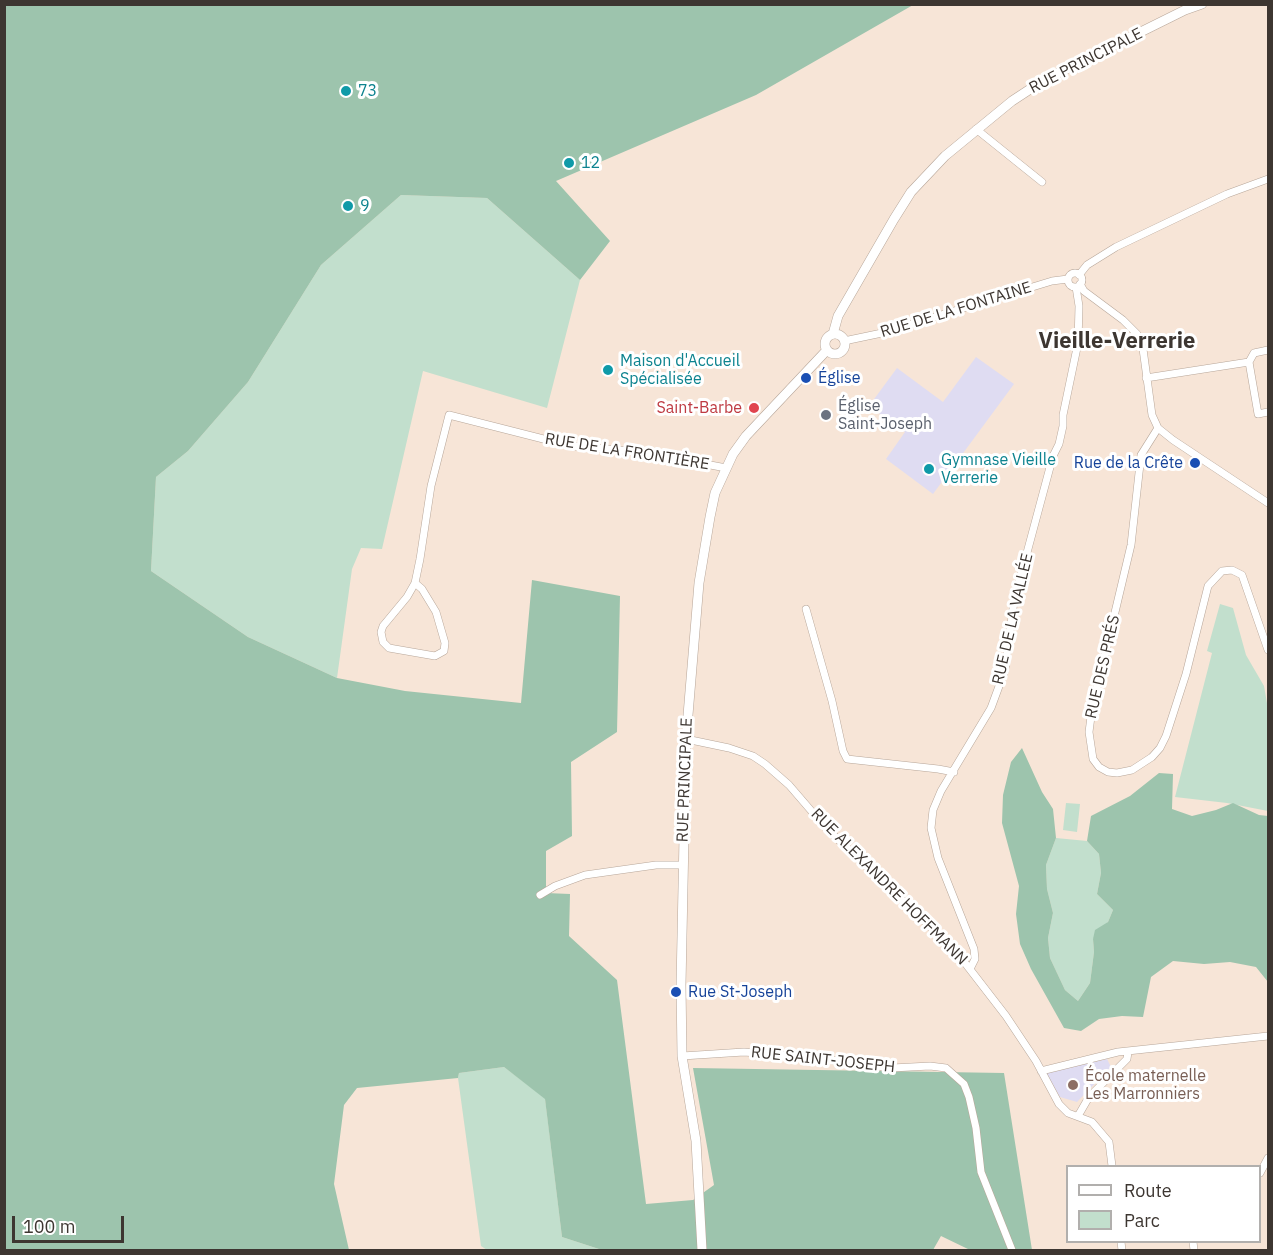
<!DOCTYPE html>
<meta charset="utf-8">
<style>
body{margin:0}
#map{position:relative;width:1273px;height:1255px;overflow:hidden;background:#f7e5d7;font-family:"IBM Plex Sans",sans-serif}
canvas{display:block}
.frame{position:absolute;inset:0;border:6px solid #3d3631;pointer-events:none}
.legend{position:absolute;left:1066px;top:1165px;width:195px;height:78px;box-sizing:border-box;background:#fff;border:2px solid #b1afad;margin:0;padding:8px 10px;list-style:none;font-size:18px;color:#3d3631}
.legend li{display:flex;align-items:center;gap:12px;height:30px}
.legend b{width:30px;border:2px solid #b1afad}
.scale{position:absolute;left:12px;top:1216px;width:112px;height:27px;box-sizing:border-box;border:3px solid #3d3631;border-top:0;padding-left:8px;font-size:18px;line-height:21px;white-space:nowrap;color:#3d3631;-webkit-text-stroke:4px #fff;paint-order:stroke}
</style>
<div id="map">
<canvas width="1273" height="1255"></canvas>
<div class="frame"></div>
<ul class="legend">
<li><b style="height:8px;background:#fff"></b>Route</li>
<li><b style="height:16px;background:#c2dfcd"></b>Parc</li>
</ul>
<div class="scale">100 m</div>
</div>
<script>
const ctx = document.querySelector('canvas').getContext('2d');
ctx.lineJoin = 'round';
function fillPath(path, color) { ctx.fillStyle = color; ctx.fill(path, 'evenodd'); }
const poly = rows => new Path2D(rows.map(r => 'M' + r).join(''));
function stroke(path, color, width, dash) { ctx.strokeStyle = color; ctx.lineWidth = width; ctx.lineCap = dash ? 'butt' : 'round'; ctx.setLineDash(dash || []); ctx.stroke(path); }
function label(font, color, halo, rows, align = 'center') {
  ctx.font = font + ' "IBM Plex Sans",sans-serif'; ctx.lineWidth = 6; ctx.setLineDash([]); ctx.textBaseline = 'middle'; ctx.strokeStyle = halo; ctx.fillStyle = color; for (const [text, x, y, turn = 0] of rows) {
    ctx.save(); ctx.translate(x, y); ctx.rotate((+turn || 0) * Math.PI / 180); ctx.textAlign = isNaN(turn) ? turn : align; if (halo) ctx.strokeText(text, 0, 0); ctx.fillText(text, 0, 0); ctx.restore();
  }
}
fillPath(poly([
 [976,357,1014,384,933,494,886,459,905,432,869,406,897,368,943,402],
 [1107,1059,1111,1067,1077,1102,1060,1097,1046,1073]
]), '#dfdcf2');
fillPath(poly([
 [401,195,487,198,580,280,547,408,423,371,382,549,361,548,352,569,337,678,248,637,151,571,156,477,188,451,248,382,321,265],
 [1220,604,1233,608,1246,655,1264,686,1268,709,1268,811,1227,803,1175,797,1212,653,1207,651],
 [1066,803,1080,804,1077,832,1063,830],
 [1056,838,1087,841,1099,854,1101,873,1097,894,1113,910,1108,922,1093,939,1094,952,1090,983,1078,1001,1065,990,1050,958,1048,938,1053,913,1047,889,1046,865],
 [504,1067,545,1098,562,1237,602,1250,487,1250,481,1246,458,1078,459,1073]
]), '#c2dfcd');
fillPath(poly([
 [5,5,913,5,756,95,556,181,610,241,580,280,487,198,401,195,321,265,248,382,188,451,156,477,151,571,248,637,337,678,405,691,521,703,532,580,620,596,617,732,571,762,572,836,546,851,546,893,570,894,569,936,617,980,646,1204,693,1200,714,1185,693,1068,1004,1073,1032,1250,970,1250,941,1236,933,1250,602,1250,562,1237,545,1099,504,1067,459,1073,458,1078,357,1088,344,1105,334,1184,349,1250,5,1250],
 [1022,748,1042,792,1053,809,1056,838,1046,865,1047,889,1053,913,1048,938,1050,958,1065,990,1078,1001,1090,983,1094,952,1093,939,1095,930,1108,922,1113,910,1097,894,1101,873,1099,854,1087,841,1091,816,1130,796,1159,773,1173,774,1172,809,1192,816,1216,810,1233,803,1259,815,1268,816,1268,982,1256,967,1230,962,1204,964,1173,961,1151,977,1143,1017,1122,1016,1099,1019,1081,1031,1064,1028,1031,969,1020,944,1016,914,1019,886,1002,823,1003,795,1011,762]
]), '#9dc4ad');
const minor = poly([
 [976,129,1042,182],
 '1068 280a7 7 0 1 1 14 0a7 7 0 1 1-14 0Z',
 [1079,275,1087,265,1116,247,1227,194,1268,179],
 [1080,284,1084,291,1123,320,1137,334,1143,349,1152,415,1158,428,1173,440,1268,503],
 [844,341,882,333,1052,281,1068,279],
 [1249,362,1258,414,1268,412],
 [1146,378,1249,362,1254,353,1268,350],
 [1158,428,1141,455,1131,545,1092,709,1089,732,1093,759,1099,767,1108,772,1117,773,1132,770,1152,757,1160,748,1166,736,1186,674,1208,586,1222,571,1232,570,1242,575,1268,650],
 [415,583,422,589,436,612,445,643,444,651,435,656,389,648,383,642,381,632,383,626,407,597,415,583,420,559,431,486,449,415,571,446,643,452,726,468],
 [806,609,832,701,843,751,847,759,938,769,954,772],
 [686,739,729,748,753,756,765,764,789,785,826,828,955,950,1006,1016,1036,1061,1059,1104,1068,1113,1092,1122,1109,1142,1112,1166],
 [540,895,555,886,585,875,656,865,682,865],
 [970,969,975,959,974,949,938,858,931,828,933,810,941,791,991,708,1005,670,1014,601,1053,456,1059,444,1063,426,1063,415,1078,343,1079,306,1076,287],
 [682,1056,744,1052,808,1057,892,1068,930,1066,946,1068,964,1084,969,1097,976,1128,981,1172,1012,1250],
 [1041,1071,1118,1052,1268,1036],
 [1078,1116,1089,1097,1127,1059,1128,1052],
 [1260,1173,1268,1158],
 [1121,1242,1122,1250],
 [1193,1242,1194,1250]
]);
const tertiary = poly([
 '825 344a10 10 0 1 1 20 0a10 10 0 1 1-20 0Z',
 [833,334,838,316,894,219,911,192,945,156,1012,101,1044,80,1185,10,1202,4],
 [702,1250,696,1141,682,1056,681,985,686,739,699,583,710,517,715,493,733,454,746,436,827,350]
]);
stroke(minor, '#b7a699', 8);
stroke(tertiary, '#b7a699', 10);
stroke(minor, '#fff', 7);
stroke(tertiary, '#fff', 9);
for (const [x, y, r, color] of [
 [346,91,6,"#0f9aa8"],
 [569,163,6,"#0f9aa8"],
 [348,206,6,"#0f9aa8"],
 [608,370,6,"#0f9aa8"],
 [806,378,6,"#1a4fb4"],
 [754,408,6,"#e0444e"],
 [826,415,6,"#6b7280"],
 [1195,463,6,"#1a4fb4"],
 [929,469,6,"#0f9aa8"],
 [676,992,6,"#1a4fb4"],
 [1073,1085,6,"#8d6e63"]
]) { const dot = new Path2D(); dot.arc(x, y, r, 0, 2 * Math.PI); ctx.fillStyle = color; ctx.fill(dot); stroke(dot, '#fff', 2); }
label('16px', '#3d3631', '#fff', [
 ["RUE PRINCIPALE",1086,61,-27],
 ["RUE DE LA FONTAINE",956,310,-17],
 ["RUE DE LA FRONTIÈRE",627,452,9],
 ["RUE DE LA VALLÉE",1013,619,-77],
 ["RUE DES PRÉS",1103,667,-77],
 ["RUE PRINCIPALE",685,780,-88],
 ["RUE ALEXANDRE HOFFMANN",889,887,45],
 ["RUE SAINT-JOSEPH",823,1060,6]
]);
label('16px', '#0d838f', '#fff', [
 ["73",358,91],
 ["12",581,163],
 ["9",360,206],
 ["Maison d'Accueil",620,361],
 ["Spécialisée",620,379],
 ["Gymnase Vieille",941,460],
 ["Verrerie",941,478]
], 'left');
label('16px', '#164399', '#fff', [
 ["Église",818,378],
 ["Rue de la Crête",1183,463,"right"],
 ["Rue St-Joseph",688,992]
], 'left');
label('16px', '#5b616d', '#fff', [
 ["Église",838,406],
 ["Saint-Joseph",838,424]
], 'left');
label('16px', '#be3a42', '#fff', [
 ["Saint-Barbe",742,408]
], 'right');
label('16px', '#785e54', '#fff', [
 ["École maternelle",1085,1076],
 ["Les Marronniers",1085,1094]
], 'left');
label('bold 22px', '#3d3631', '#fff', [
 ["Vieille-Verrerie",1117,342]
]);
</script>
